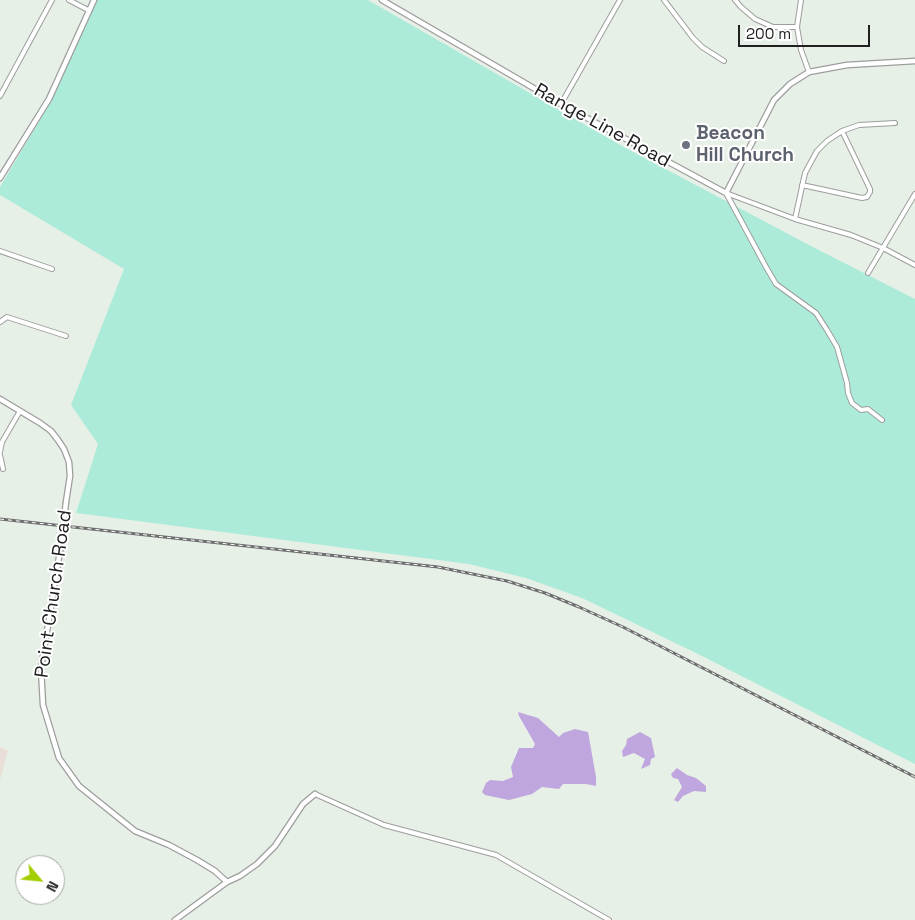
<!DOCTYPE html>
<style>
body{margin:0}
#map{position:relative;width:915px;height:920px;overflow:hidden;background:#e7f0e6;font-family:"Space Grotesk",sans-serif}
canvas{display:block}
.north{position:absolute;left:15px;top:855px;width:50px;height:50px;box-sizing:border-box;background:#fff;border:1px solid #a6a6a6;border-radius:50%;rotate:118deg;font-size:14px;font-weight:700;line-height:20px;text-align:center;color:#202020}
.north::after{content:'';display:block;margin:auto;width:18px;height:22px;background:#a3cf00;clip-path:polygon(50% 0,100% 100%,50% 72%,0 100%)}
.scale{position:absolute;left:738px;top:25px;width:132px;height:22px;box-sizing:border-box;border:2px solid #202020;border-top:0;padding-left:6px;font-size:15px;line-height:18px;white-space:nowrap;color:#202020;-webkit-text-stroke:4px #fff;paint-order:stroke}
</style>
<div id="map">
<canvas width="915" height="920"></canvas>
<div class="north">N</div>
<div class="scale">200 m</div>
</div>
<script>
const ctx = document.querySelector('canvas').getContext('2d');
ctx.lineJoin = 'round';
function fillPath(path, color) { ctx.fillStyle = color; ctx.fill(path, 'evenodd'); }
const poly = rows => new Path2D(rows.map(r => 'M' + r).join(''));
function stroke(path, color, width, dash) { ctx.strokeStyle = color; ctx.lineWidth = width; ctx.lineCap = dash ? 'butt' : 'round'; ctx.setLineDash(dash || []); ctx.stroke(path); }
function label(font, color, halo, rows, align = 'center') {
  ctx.font = font + ' "Space Grotesk",sans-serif'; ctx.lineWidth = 4; ctx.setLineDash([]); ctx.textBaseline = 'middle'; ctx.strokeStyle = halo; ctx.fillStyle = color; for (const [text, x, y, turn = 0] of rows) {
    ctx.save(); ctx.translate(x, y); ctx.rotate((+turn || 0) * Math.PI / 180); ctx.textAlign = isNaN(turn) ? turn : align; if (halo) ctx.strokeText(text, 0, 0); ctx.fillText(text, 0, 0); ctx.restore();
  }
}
fillPath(poly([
 [0,747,8,751,0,780]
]), '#eadfd8');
fillPath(poly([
 [97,0,368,0,622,146,811,246,915,299,915,764,698,654,582,598,526,578,469,564,76,513,98,444,71,405,124,269,0,195,0,187,48,106]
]), '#acebd9');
fillPath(poly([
 [518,712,538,718,559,737,563,733,575,729,588,732,596,777,596,786,586,784,563,784,559,789,542,787,532,794,509,800,485,795,482,792,486,783,490,780,503,781,513,777,511,767,519,748,533,748,535,744,519,716],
 [640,732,651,738,655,757,651,759,650,765,641,769,645,759,634,753,623,757,622,751,626,745,627,739],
 [677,768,687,775,696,778,706,786,706,792,694,791,683,796,678,802,674,800,682,787,678,779,673,778,671,774]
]), '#bfa6de');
const minor = poly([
 [69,0,88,10],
 [664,0,693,38,702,47,724,61],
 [735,0,741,7,755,19,773,27,797,27],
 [801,0,797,27,801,50,809,72],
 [0,96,52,0],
 [561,104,620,0],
 [802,185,862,198,867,197,870,192,870,189,842,131],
 [726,193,766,267,776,284,816,313,827,330,837,347,847,383,848,393,852,403,861,410,868,409,882,420],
 [726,193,795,219,851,235,883,248,915,265],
 [795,219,805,173,817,151,827,141,842,131,859,125,895,123],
 [0,251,52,269],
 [868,273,915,194],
 [0,322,7,317,66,336],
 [0,452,2,442,20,411],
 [0,455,3,469],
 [315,794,384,825,496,855,609,920]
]);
const tertiary = poly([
 [382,0,561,104,726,193,774,100,790,84,809,72,847,65,915,61],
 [0,178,49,99,94,0],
 [0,399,40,423,51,431,58,440,64,449,69,462,70,476,66,502],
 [61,545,41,668,43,705,59,758,79,786,135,831,169,845,197,860,215,871,227,882],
 [175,920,227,882,240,876,257,864,275,846,303,804,315,794]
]);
stroke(minor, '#9d9d9d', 6);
stroke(tertiary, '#9d9d9d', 7);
stroke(minor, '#fff', 4);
stroke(tertiary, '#fff', 4.5);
const rail = poly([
 [0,519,438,567,507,581,545,593,579,607,623,627,915,777]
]);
stroke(rail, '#6e6e6e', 3);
stroke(rail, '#fff', 1, [4]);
const tertiaryBridge = poly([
 [61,545,66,502]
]);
stroke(tertiaryBridge, '#9d9d9d', 7, []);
stroke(tertiaryBridge, '#fff', 4.5);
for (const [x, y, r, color] of [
 [686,145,5,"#6b7280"]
]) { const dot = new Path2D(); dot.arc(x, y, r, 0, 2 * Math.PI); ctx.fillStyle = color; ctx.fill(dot); stroke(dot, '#fff', 2); }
label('19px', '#202020', '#fff', [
 ["Range Line Road",602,126,29],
 ["Point Church Road",54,594,-82]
]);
label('bold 19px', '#5b616d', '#fff', [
 ["Beacon",696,134],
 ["Hill Church",696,156]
], 'left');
</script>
